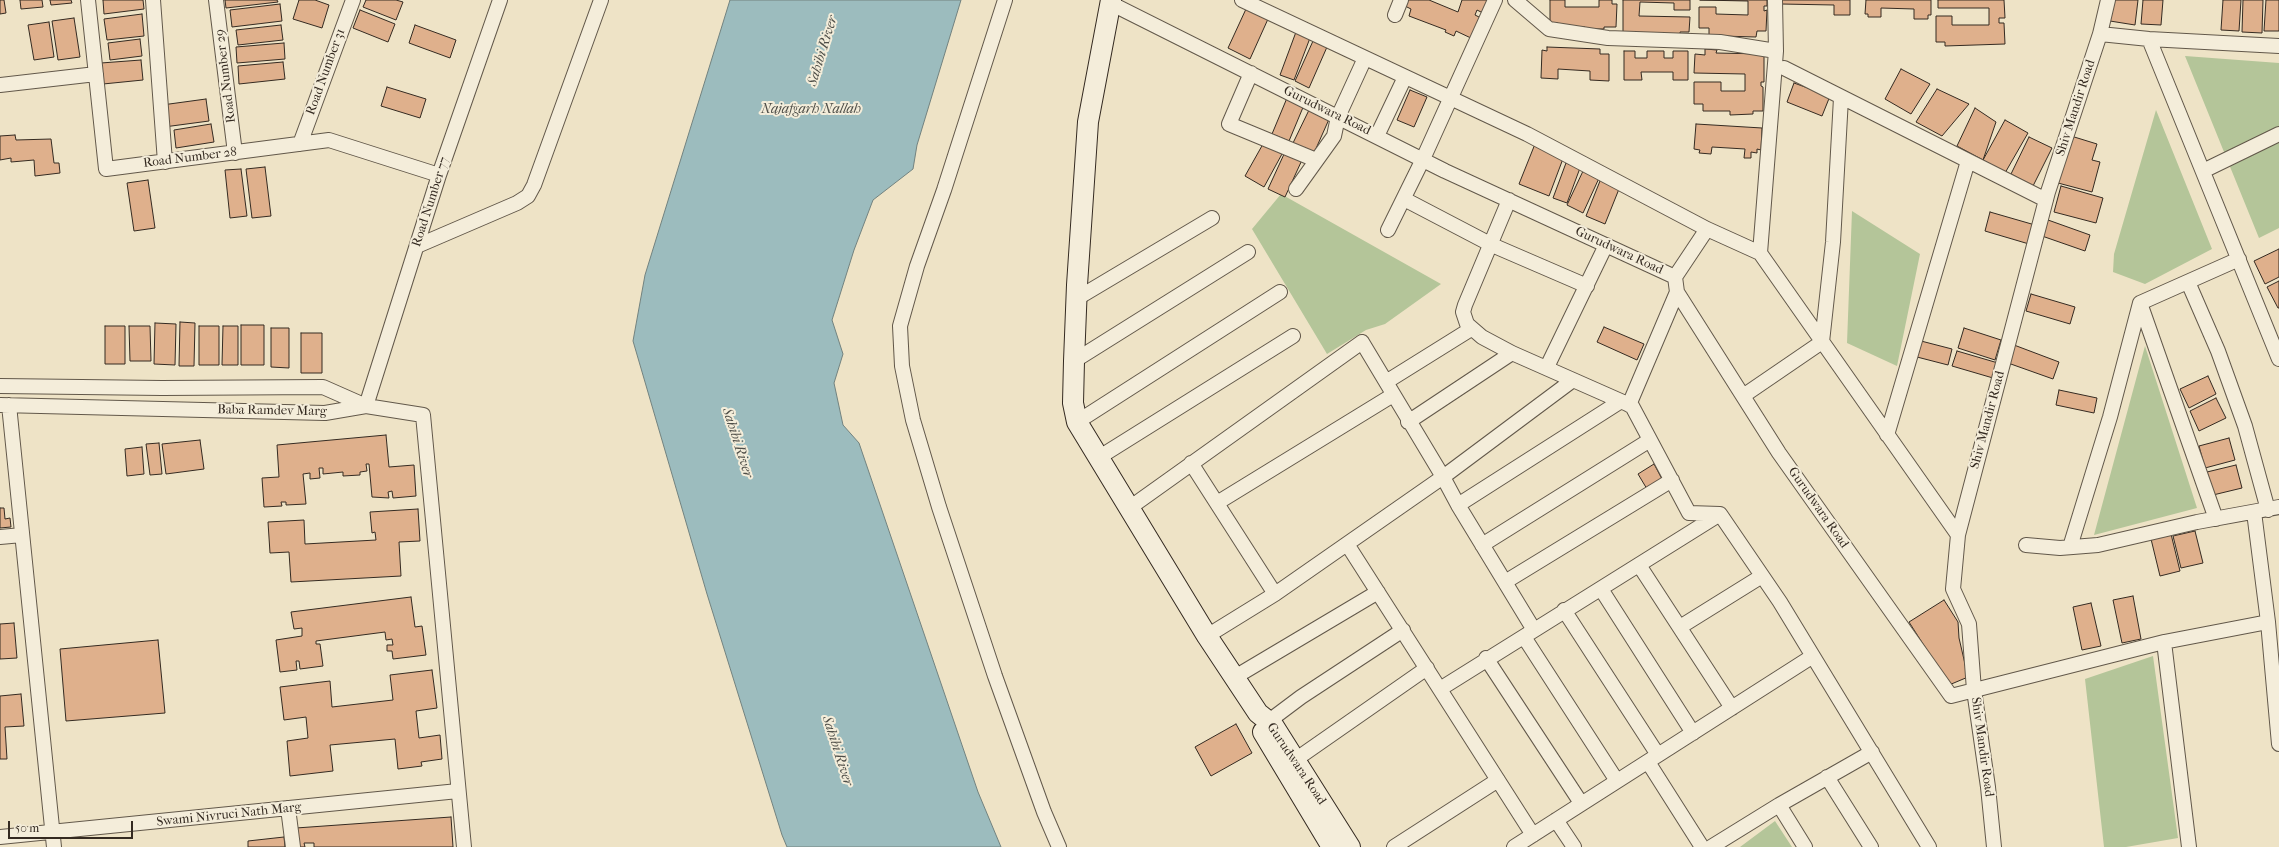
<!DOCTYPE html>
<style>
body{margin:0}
#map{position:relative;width:2279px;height:847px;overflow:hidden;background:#eee3c6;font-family:"IM FELL French Canon",serif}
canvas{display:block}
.scale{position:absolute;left:8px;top:821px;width:125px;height:18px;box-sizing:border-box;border:2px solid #342a21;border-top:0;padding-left:5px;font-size:12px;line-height:14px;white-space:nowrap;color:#342a21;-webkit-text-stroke:3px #f4edda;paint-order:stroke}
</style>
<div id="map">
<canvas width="2279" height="847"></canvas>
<div class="scale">50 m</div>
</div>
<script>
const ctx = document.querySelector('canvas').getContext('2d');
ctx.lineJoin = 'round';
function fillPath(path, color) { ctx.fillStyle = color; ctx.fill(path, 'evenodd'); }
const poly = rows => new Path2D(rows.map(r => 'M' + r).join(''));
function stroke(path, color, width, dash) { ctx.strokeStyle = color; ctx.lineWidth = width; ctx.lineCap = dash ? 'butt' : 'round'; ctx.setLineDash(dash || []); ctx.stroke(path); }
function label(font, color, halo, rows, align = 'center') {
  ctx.font = font + ' "IM FELL French Canon",serif'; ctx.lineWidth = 4; ctx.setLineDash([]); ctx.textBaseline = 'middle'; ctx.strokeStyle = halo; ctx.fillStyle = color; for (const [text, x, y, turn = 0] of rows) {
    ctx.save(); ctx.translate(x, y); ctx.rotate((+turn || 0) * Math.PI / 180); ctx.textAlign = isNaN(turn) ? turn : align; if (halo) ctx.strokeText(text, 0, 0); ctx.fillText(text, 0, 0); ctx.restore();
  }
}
fillPath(poly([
 [2185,56,2279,63,2279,228,2259,238],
 [2156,110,2212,249,2145,284,2113,272,2114,254],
 [1281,194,1441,284,1385,324,1366,330,1327,354,1252,229],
 [1852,211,1920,254,1897,366,1847,343],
 [2145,346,2197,508,2094,535],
 [2153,656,2178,838,2126,847,2104,847,2085,679],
 [1775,821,1792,847,1740,847]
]), '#b4c599');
const water = poly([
 [730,0,961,0,917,145,913,169,873,200,854,250,832,320,843,354,834,383,843,425,859,443,978,792,1001,847,787,847,782,835,707,594,633,341,645,275,730,0]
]);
fillPath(water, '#9cbcbe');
stroke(water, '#72827f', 1);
const building = poly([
 [0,0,4,0,6,13,0,14,0,0],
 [20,0,42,0,43,7,21,9,20,0],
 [50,0,71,0,72,3,51,5,50,0],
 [103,0,143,0,144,9,104,14,103,0],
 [225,0,277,0,278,2,226,8,225,0],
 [299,0,315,0,329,5,322,28,293,19,299,0],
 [366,0,396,0,403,2,396,20,363,7,366,0],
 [1407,0,1429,0,1458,12,1462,0,1488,0,1483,13,1477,10,1475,15,1483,19,1473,39,1456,31,1454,36,1445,32,1446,30,1409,16,1411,9,1405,6,1407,0],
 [1550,0,1565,0,1565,7,1599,7,1599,0,1612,0,1612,4,1617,4,1616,27,1604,27,1604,29,1585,29,1585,27,1558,28,1558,23,1550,23,1550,0],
 [1623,0,1690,0,1690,10,1674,10,1674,3,1640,2,1639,16,1690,17,1689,32,1680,32,1680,39,1623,32,1623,0],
 [1700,0,1767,0,1767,6,1764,6,1764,11,1767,10,1766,31,1757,31,1756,37,1721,36,1709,38,1709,28,1699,28,1699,7,1716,7,1716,14,1748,15,1748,1,1700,0],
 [1781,0,1850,0,1850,15,1834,15,1834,5,1781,4,1781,0],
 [1866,0,1931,0,1931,15,1928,15,1928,19,1914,19,1914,9,1881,8,1881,17,1868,17,1868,14,1865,14,1866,0],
 [1938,0,2004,0,2005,18,1999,18,1999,23,2004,23,2005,44,1945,46,1945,42,1936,42,1936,16,1952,16,1952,25,1989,25,1989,8,1938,8,1938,0],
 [2112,0,2138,0,2135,25,2110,21,2112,0],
 [2143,0,2163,0,2161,25,2141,24,2143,0],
 [2223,0,2241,0,2239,31,2221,30,2223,0],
 [2243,0,2263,0,2262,33,2242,32,2243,0],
 [2266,0,2279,0,2279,31,2264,31,2266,0],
 [280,4,282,21,232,27,230,10,280,4],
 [1246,9,1268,19,1250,59,1228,48,1246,9],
 [360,10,395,24,388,42,353,28,360,10],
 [142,14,144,36,107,40,104,19,142,14],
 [74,18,80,57,58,60,52,21,74,18],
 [49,22,54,57,34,60,28,25,49,22],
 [281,25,283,40,238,45,236,30,281,25],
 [415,25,456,40,450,58,409,43,415,25],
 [1296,32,1310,38,1294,80,1280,75,1296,32],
 [140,39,142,56,110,60,108,43,140,39],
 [1313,41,1327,47,1309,88,1295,81,1313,41],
 [284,43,285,59,237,63,236,47,284,43],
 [1547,47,1600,49,1600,54,1609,54,1609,81,1590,80,1590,71,1558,69,1558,79,1541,78,1542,50,1547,51,1547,47],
 [1705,49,1717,50,1716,53,1764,54,1764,82,1761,82,1761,86,1763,87,1763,111,1753,111,1753,114,1730,115,1730,111,1703,111,1703,104,1694,104,1694,82,1721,82,1721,91,1745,91,1745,74,1694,73,1695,54,1705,55,1705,49],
 [1624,51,1635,51,1635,58,1647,58,1647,51,1664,51,1664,58,1673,58,1673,51,1688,51,1688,80,1673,80,1673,72,1641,72,1642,80,1624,80,1624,51],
 [141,60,143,80,103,84,101,63,141,60],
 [283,62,285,79,239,84,238,66,283,62],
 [1901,69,1930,84,1911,114,1885,99,1901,69],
 [1794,83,1830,96,1822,116,1787,102,1794,83],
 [387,87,426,99,420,118,381,106,387,87],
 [1937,89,1969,104,1942,136,1916,122,1937,89],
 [1410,90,1427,97,1414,127,1397,120,1410,90],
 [1287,98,1304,105,1289,141,1272,134,1287,98],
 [206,99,209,121,164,127,162,105,206,99],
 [1310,108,1330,117,1314,153,1293,143,1310,108],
 [1975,108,1996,122,1983,160,1957,146,1975,108],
 [2005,120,2028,133,2005,173,1983,160,2005,120],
 [211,124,214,142,176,148,174,130,211,124],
 [1696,124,1762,128,1761,150,1757,149,1757,153,1751,152,1751,158,1744,158,1745,149,1712,147,1711,154,1699,153,1700,150,1694,149,1696,124],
 [15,135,16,140,51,139,54,163,59,163,60,173,35,176,34,160,11,162,11,158,0,160,0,136,15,135],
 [2071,136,2097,144,2092,160,2100,162,2092,192,2058,183,2071,136],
 [2029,137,2052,148,2033,186,2011,174,2029,137],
 [1263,144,1282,154,1264,187,1245,176,1263,144],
 [1535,144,1564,156,1549,196,1519,184,1535,144],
 [1285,152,1302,160,1285,197,1268,189,1285,152],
 [1566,163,1580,168,1567,203,1553,198,1566,163],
 [265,167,271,216,252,218,246,169,265,167],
 [241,169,247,216,230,218,225,170,241,169],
 [1584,169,1600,176,1583,213,1567,205,1584,169],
 [1602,176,1621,184,1605,224,1586,216,1602,176],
 [148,180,155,228,134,231,127,183,148,180],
 [2061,186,2103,198,2096,223,2054,212,2061,186],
 [1990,212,2035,225,2029,244,1985,231,1990,212],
 [2048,220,2090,235,2085,251,2042,236,2048,220],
 [2279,249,2279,277,2265,284,2254,261,2279,249],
 [2279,281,2279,308,2278,308,2267,287,2279,281],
 [2031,294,2075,307,2070,324,2026,311,2031,294],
 [180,322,195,323,194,366,179,366,180,322],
 [155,323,176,324,175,365,154,364,155,323],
 [241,325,264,325,264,365,241,365,241,325],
 [105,326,125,326,125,364,105,364,105,326],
 [129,326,150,326,151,361,130,361,129,326],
 [199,326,219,326,219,365,199,365,199,326],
 [223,326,238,326,238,365,222,365,223,326],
 [1604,327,1644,344,1637,360,1597,342,1604,327],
 [271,328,289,328,289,368,271,367,271,328],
 [1964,328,2001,340,1995,360,1958,348,1964,328],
 [301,333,322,333,322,373,301,373,301,333],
 [1921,341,1952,349,1948,365,1917,357,1921,341],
 [2014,345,2059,362,2053,379,2008,363,2014,345],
 [1957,351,1998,363,1993,378,1952,366,1957,351],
 [2208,376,2216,394,2189,408,2180,389,2208,376],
 [2059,390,2097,398,2094,413,2056,405,2059,390],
 [2216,398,2226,418,2199,431,2190,411,2216,398],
 [386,435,389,467,414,465,416,496,393,498,392,491,388,492,389,498,372,497,369,464,366,464,367,471,360,472,360,475,343,476,343,472,323,474,323,468,319,468,320,478,310,479,310,473,303,474,306,504,286,505,286,502,281,502,282,506,264,507,262,478,279,477,277,445,386,435],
 [2229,438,2235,460,2205,468,2199,446,2229,438],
 [200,440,204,469,166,474,162,444,200,440],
 [159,443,162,474,150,475,146,444,159,443],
 [142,447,144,474,127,476,125,449,142,447],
 [1654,464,1662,479,1647,489,1638,474,1654,464],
 [2236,465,2242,488,2213,495,2207,472,2236,465],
 [0,508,4,508,5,519,10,518,11,527,0,528,0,508],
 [418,509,420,541,399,542,401,576,291,582,289,552,270,553,268,522,304,520,305,544,376,540,375,532,372,533,370,512,418,509],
 [2195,531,2203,563,2181,568,2173,536,2195,531],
 [2171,534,2180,571,2160,576,2151,539,2171,534],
 [2133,596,2141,639,2122,643,2113,600,2133,596],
 [411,597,415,627,422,626,426,655,393,659,392,651,387,651,387,645,393,645,392,639,386,640,385,632,316,641,316,644,320,644,323,666,300,669,299,661,296,661,297,670,280,672,276,640,302,636,302,628,294,629,291,612,411,597],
 [1944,600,1958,622,1959,638,1968,677,1949,685,1909,622,1944,600],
 [2091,603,2101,646,2082,650,2073,607,2091,603],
 [14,623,17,658,0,659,0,624,14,623],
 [158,640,165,713,66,721,60,649,158,640],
 [432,670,437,708,416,711,419,738,440,735,442,759,421,762,422,766,398,769,395,739,330,745,333,771,290,776,287,741,308,738,306,717,284,720,280,687,330,681,332,707,393,700,390,675,432,670],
 [21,694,24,726,5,727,7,759,0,759,0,696,21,694],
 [1236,724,1252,753,1211,776,1195,747,1236,724],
 [451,817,453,847,314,847,314,843,304,843,305,847,298,847,296,828,451,817],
 [284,837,285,847,248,847,248,841,284,837]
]);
fillPath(building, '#dfb08c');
stroke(building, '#342a21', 1);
const street = poly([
 [88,0,106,169,329,140,439,175],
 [153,0,165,162],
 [216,0,235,153],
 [1005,0,944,190,917,266,900,326,902,366,913,420,939,507,995,676,1044,812,1059,847],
 [1242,0,1527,134,1707,229,1760,253,1958,535],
 [1515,0,1549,29,1608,38,1720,42,1776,51],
 [1110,3,1445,171,1675,277],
 [1395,15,1401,0],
 [2100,34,2149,39,2279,46],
 [2149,39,2279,359],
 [1784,68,2046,200],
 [1251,73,1229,124,1316,160],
 [0,85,96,74],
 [1377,136,1405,77],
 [300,144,353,0],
 [2203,171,2279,134],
 [1296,189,1334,136,1338,117,1365,58],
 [1404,199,1492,245,1587,286],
 [1509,200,1465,305,1463,312,1467,324,1482,337,1512,353,1632,406,1689,513,1720,514,1780,602,1929,847],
 [1388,230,1423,159,1495,0],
 [417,246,517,203,528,196,534,185,601,0],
 [1760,253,1776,51,1775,0],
 [1675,277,1677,292,1779,453,1951,696,2164,642,2268,622],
 [1675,277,1707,229],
 [2188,282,2218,351,2245,426,2268,510],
 [1076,299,1212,218],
 [1074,361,1248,252],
 [1547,367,1606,245],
 [1386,382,1471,329],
 [0,386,162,388,323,387,366,406,423,415,464,847],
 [1743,396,1822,342,1833,242,1841,98],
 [0,405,325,413,366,406],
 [9,405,54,847],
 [1629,405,1677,292],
 [366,406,439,175,500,0],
 [1077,422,1280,292],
 [1408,422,1512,353],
 [1887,435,1968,161],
 [1098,458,1293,336],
 [1191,463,1275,594],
 [1217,503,1393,395],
 [1458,505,1621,401],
 [1128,509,1362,342,1443,477,1458,505,1534,630],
 [2254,512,2268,622,2279,744],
 [2216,519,2140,303,2239,259],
 [0,537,22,535],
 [1347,544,1533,835],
 [1482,545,1650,440],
 [2026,545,2060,548,2098,545,2197,522,2279,507],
 [2070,547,2110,417,2140,303],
 [1639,565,1732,708],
 [1505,582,1672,480],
 [1601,589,1693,733],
 [1564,610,1658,755],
 [1680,627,1762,576],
 [1207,636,1275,594,1443,477,1573,380],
 [1524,637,1617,781],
 [2164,642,2189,847],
 [1486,658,1581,803],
 [1235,677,1378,592],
 [1440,689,1720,514],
 [1269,721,1301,697,1403,630],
 [1295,760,1427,668],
 [1648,762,1702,847],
 [1827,777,1871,847],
 [1779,805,1805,847],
 [288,808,293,847],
 [1556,820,1574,847],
 [0,837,458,791],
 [1394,847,1498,780],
 [1514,847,1813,656],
 [1711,847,1779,805,1872,752],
 [1994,847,1988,787,1974,690,1969,624,1953,589,1958,535,2048,192,2100,34,2108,0]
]);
const secondary = poly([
 [1111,0,1088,122,1077,285,1074,361,1073,403,1077,422,1207,636,1258,713,1273,725,1350,847],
 [1263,732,1332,847]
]);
stroke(street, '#62584a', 16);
stroke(secondary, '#342a21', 22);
stroke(street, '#f4edda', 14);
stroke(secondary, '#f4edda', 20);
label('13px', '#342a21', '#f4edda', [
 ["Road Number 31",326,72,-70],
 ["Road Number 29",226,76,-97],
 ["Shiv Mandir Road",2076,108,-72],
 ["Gurudwara Road",1327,111,26],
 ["Road Number 28",190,158,-7],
 ["Road Number 77",431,202,-72],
 ["Gurudwara Road",1619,251,25],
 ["Baba Ramdev Marg",272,411,1],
 ["Shiv Mandir Road",1988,420,-75],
 ["Gurudwara Road",1818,508,55],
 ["Shiv Mandir Road",1982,747,82],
 ["Gurudwara Road",1296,764,56],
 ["Swami Nivruci Nath Marg",229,815,-6]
]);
label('italic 14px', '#4e4e48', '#f4edda', [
 ["Sahibi River",823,51,-73],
 ["Najafgarh Nallah",811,110],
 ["Sahibi River",737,443,72],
 ["Sahibi River",837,751,72]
]);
</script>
